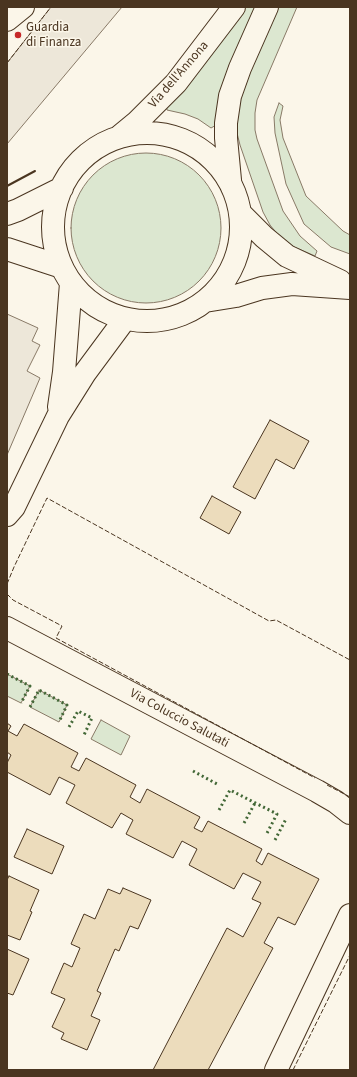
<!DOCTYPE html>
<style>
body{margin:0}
#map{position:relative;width:357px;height:1077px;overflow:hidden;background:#fbf6e9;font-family:"Source Sans 3",sans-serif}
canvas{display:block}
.frame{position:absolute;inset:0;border:8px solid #4a3520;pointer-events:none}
</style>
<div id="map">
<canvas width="357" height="1077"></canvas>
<div class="frame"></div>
</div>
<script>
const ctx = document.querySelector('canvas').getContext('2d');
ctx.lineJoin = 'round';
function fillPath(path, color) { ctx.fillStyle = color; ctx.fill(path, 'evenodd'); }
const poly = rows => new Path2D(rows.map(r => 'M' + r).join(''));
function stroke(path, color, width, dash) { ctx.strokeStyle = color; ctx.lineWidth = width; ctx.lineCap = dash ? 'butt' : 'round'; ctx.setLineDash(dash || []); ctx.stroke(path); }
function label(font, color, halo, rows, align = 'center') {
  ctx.font = font + ' "Source Sans 3",sans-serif'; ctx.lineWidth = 3; ctx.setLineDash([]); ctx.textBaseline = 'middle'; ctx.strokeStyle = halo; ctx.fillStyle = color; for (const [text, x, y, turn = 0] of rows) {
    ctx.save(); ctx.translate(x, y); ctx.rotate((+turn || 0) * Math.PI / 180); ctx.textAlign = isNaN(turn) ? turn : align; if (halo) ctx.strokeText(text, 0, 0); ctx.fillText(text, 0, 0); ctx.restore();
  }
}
const green = poly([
 [243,7,257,7,218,124,211,128,198,119,185,114,167,110,166,105,243,7],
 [278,7,297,7,257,100,255,113,255,130,257,139,283,211,300,236,317,251,315,256,290,245,279,236,270,225,263,212,240,145,237,133,237,110,244,84,278,7],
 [279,103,283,106,280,120,283,138,306,196,343,231,350,235,350,254,331,247,304,224,286,184,275,133,274,117,279,103],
 '71 228a75 75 0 1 1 150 0a75 75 0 1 1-150 0Z',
 [7,674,30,686,21,703,7,696,7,674],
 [39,690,67,705,59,722,30,707,39,690],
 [101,720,130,736,121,755,91,739,101,720]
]);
fillPath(green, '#dce7d0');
stroke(green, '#887966', 1);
const parking = poly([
 [51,7,122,7,7,144,7,63,51,7],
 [7,314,38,328,32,341,40,345,27,371,40,378,7,455,7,314]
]);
fillPath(parking, '#ede7d9');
stroke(parking, '#887966', 1);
const building = poly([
 [270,420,309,441,294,469,276,459,255,499,233,487,270,420],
 [212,496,241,512,229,534,200,518,212,496],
 [7,723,11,726,8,731,17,736,24,724,78,753,71,767,79,771,86,758,136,785,130,797,140,803,147,789,200,817,194,828,202,832,208,821,262,849,256,861,262,865,268,853,319,879,295,925,278,917,264,943,273,948,208,1070,153,1070,227,928,243,937,261,903,252,899,261,882,243,873,234,889,189,865,197,849,182,841,173,858,126,834,133,820,121,813,112,828,66,803,75,785,59,777,50,795,7,772,7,763,11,755,7,752,7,723],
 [27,829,64,846,52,874,14,857,27,829],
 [9,876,39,890,30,911,32,912,20,940,7,935,7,880,9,876],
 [123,888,151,900,138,929,130,926,119,951,115,949,97,991,101,993,91,1016,100,1020,87,1050,61,1039,64,1033,52,1027,65,999,51,993,64,963,72,967,80,948,71,944,84,914,95,919,108,889,120,894,123,888],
 [7,949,29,959,13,995,7,993,7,949]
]);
fillPath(building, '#ecdcbc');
stroke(building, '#4a3520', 1);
const minor = poly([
 [7,20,23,7],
 '53 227a94 94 0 1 1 188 0a94 94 0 1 1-188 0Z',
 [120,136,137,122,176,83,234,7],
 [230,180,226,138,226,123,230,96,240,68,267,7],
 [240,213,264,237,287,256,340,281],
 [7,214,18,210,62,188],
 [7,249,62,267],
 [205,301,236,296,262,288,292,284,350,288],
 [59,407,64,372,71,283],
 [7,515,14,507,58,416,85,373,125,319],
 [7,628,317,791,336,802,350,813],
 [276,1070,350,915]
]);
stroke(minor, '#4a3520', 24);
stroke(minor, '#fbf6e9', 22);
stroke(poly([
 [7,674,30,686,21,703],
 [30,707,39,690,67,705,59,722],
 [69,727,78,711,92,718,84,735],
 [193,771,217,784],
 [219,810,230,790,277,814,266,835],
 [244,823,255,803],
 [275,840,286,819]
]), '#436837', 3, [2, 3]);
stroke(poly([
 [7,63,51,7],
 [7,584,14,567,47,498,269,621,276,620,350,660],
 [7,594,13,600,62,626,56,638,315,778],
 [327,785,350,797],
 [293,1070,350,955]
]), '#4a3520', 1, [5, 2]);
stroke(poly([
 [7,186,35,171]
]), '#4a3520', 2);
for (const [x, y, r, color] of [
 [18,35,4,"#c62828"]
]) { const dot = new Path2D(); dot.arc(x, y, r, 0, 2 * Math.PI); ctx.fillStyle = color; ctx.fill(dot); stroke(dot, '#fbf6e9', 1.5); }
label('13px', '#4a3520', '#fbf6e9', [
 ["Guardia",26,28],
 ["di Finanza",26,43]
], 'left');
label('13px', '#4a3520', '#fbf6e9', [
 ["Via dell'Annona",179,75,-49],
 ["Via Coluccio Salutati",179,719,28]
]);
</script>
